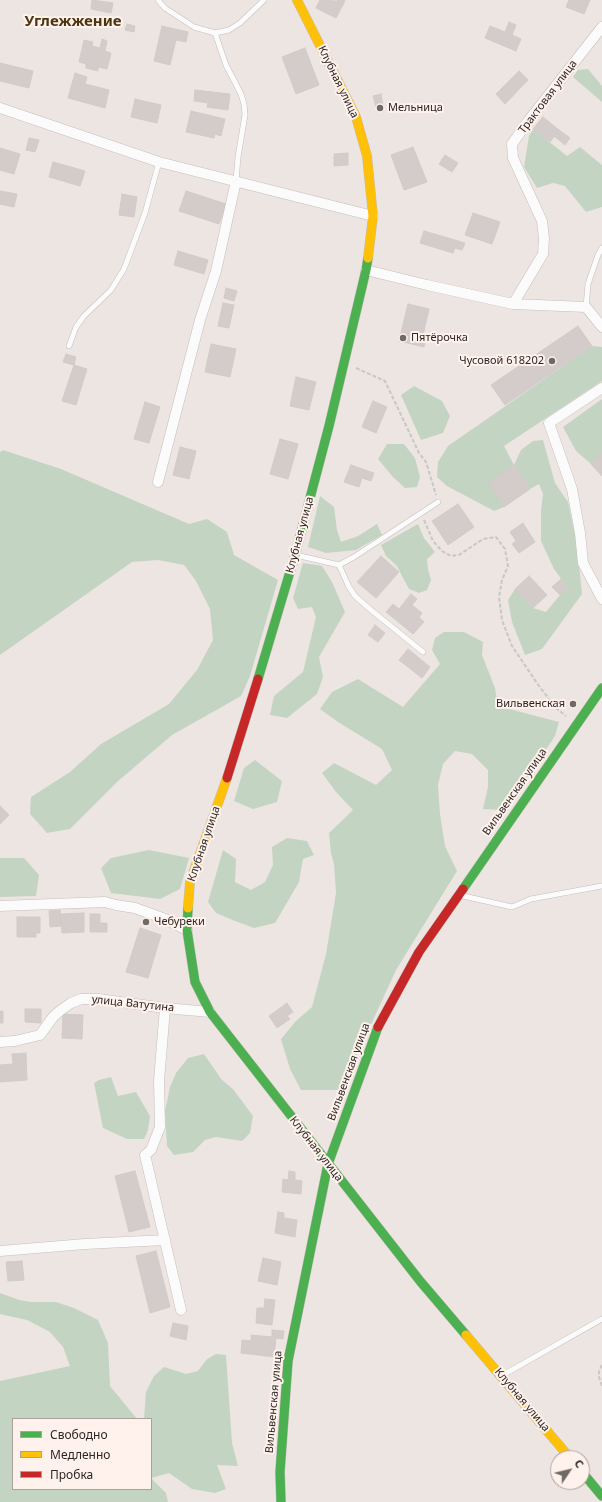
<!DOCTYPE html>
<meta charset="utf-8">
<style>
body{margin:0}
#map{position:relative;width:602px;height:1502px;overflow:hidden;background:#ede5e2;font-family:"Noto Sans",sans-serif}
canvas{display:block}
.legend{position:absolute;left:12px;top:1418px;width:140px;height:72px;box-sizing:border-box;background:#fff1eb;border:1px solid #aba09c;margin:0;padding:5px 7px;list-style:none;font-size:12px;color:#2c2725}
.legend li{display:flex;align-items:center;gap:8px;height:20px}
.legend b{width:20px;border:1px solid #aba09c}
.north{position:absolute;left:550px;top:1450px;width:40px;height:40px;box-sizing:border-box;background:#fff1eb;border:1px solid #aba09c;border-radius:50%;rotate:55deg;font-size:11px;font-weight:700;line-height:16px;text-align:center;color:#2c2725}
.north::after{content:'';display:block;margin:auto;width:14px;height:18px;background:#706a67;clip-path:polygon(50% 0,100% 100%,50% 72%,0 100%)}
</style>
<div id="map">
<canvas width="602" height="1502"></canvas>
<ul class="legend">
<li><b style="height:5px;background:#4caf50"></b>Свободно</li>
<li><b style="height:5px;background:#ffc107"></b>Медленно</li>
<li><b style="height:5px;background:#c62828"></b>Пробка</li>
</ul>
<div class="north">С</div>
</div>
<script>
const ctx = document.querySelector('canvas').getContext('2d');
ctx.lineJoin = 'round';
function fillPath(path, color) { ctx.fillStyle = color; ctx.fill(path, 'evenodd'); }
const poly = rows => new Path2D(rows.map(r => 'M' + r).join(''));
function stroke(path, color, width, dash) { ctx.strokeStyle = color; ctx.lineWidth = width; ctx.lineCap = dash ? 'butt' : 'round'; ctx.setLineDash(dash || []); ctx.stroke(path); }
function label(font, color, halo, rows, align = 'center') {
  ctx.font = font + ' "Noto Sans",sans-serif'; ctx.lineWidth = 4; ctx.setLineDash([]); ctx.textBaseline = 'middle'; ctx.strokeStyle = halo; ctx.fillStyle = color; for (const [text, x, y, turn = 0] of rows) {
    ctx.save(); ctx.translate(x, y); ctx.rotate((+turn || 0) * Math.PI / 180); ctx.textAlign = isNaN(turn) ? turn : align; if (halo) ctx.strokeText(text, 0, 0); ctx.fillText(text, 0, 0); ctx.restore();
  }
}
fillPath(poly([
 [588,69,602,86,602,102,573,77,578,70],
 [533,129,567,156,580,147,602,165,602,207,586,212,565,186,553,183,537,188,524,167,529,136],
 [592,346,602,347,602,381,504,446,514,465,521,450,533,441,543,440,555,483,568,502,577,545,582,594,542,649,525,655,512,622,508,600,515,589,533,608,546,612,560,595,568,588,554,569,541,541,541,511,543,494,539,484,530,489,514,465,504,507,494,511,447,486,437,477,438,462,448,446],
 [414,386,442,401,450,416,443,433,421,440,401,395],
 [602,399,602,453,591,464,576,451,563,427],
 [387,444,404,444,415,458,420,477,417,487,405,488,393,477,378,459],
 [3,450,61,469,189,524,207,519,227,532,234,555,278,580,250,676,241,696,172,735,117,782,70,829,47,833,30,814,31,797,70,772,101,744,169,704,197,670,213,640,210,609,196,581,184,565,158,560,132,562,0,655,0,452],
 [320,496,334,507,337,530,341,542,358,536,377,524,382,535,356,550,326,553,308,547],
 [418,524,424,538,435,552,427,559,428,569,431,580,427,590,419,593,409,589,402,576,397,566,386,556,381,545],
 [303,563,322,566,332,582,345,612,319,657,323,677,317,694,287,718,270,715,274,696,303,672,316,617,312,607,298,609,293,598],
 [444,632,464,632,483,642,482,655,495,688,498,706,559,722,555,736,517,793,501,810,483,809,488,787,488,770,472,754,455,751,443,764,438,785,440,814,445,846,457,871,396,970,341,1090,301,1090,290,1069,281,1039,296,1021,312,1007,326,954,336,893,334,864,331,853,329,833,353,810,336,792,322,773,334,763,376,785,392,770,382,749,338,722,320,709,332,692,358,679,403,707,440,664,432,650,435,638],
 [255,760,282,781,277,802,253,809,234,801,244,768],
 [287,838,307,841,314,855,303,859,299,882,275,923,254,928,235,921,216,913,208,902,223,850,236,859,235,882,251,890,265,882,273,865,272,847],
 [149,850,189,858,180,889,160,899,111,893,101,868,111,858],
 [0,858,24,858,39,875,36,896,0,897],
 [204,1054,222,1080,233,1089,253,1116,250,1133,242,1141,216,1137,205,1140,193,1152,174,1155,167,1146,165,1111,170,1087,176,1073,188,1058],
 [111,1077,118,1096,136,1092,150,1116,148,1130,144,1139,127,1139,103,1128,94,1083,99,1080],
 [0,1293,19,1300,31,1302,56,1302,74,1308,98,1320,108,1343,110,1386,137,1419,13,1419,13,1489,151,1489,151,1478,166,1493,168,1502,0,1502,0,1381,70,1366,63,1347,50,1332,27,1320,0,1314],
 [216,1354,226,1355,232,1443,238,1466,217,1465,226,1489,215,1493,192,1489,169,1473,151,1478,151,1419,144,1419,146,1392,154,1376,164,1367,186,1374,198,1371,207,1359]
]), '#c4d4c2');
const building = poly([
 [92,0,113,3,111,13,91,9,92,0],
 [320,0,336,1,343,0,345,1,336,18,316,8,320,0],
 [569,0,590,0,584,14,566,7,569,0],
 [509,22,516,25,512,35,521,39,516,51,485,38,490,26,505,32,509,22],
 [127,24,135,26,134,32,125,30,127,24],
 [162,26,188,32,186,42,176,40,170,65,154,61,162,26],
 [102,39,107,41,105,51,111,53,107,69,98,67,98,71,86,68,86,64,79,62,84,40,93,42,92,46,100,48,102,39],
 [305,48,319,85,296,94,282,57,305,48],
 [0,63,33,71,29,88,0,81,0,63],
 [519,71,528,80,505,104,496,94,519,71],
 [75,73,87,77,85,84,109,90,105,108,68,98,75,73],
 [195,90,230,94,228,110,207,107,208,103,194,101,195,90],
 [381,94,383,106,376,107,373,96,381,94],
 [135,99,161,105,157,123,131,117,135,99],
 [383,106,383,109,379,111,376,107,383,106],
 [191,111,225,119,221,136,215,134,214,138,186,132,191,111],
 [543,117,559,130,550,142,533,129,543,117],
 [559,130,570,138,565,145,554,136,559,130],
 [29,138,39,140,35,152,26,150,29,138],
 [413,147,427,182,404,190,391,155,413,147],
 [0,148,20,154,14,174,0,170,0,148],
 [348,153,348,165,334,166,334,154,348,153],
 [445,155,458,163,452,172,439,164,445,155],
 [53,162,85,171,80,186,49,177,53,162],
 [0,191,17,194,14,207,0,204,0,191],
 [186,191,226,204,219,224,179,211,186,191],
 [122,194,137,197,134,217,119,215,122,194],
 [473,213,500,222,492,244,465,235,473,213],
 [424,231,465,243,462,250,455,248,453,253,420,243,424,231],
 [178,251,208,260,204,274,174,265,178,251],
 [226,288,237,291,234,301,224,298,226,288],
 [223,303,234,305,229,328,218,326,223,303],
 [408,304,429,309,422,340,425,341,424,347,399,341,408,304],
 [578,326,592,346,505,405,491,385,578,326],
 [211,344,236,349,230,377,205,372,211,344],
 [66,354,76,357,74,365,63,362,66,354],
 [74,365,87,369,76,405,62,401,74,365],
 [296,377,316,382,309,410,290,406,296,377],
 [373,401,387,407,376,433,362,427,373,401],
 [145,402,160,407,149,443,134,439,145,402],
 [280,439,298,444,288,479,270,474,280,439],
 [180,447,196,451,189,479,173,475,180,447],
 [602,453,602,476,591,464,602,453],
 [351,465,374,473,371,481,362,478,359,487,344,482,351,465],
 [514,465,530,489,504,507,488,483,514,465],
 [458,504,474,527,448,545,432,521,458,504],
 [523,523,535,542,519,553,512,544,516,541,510,532,523,523],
 [381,556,399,572,376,598,357,582,381,556],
 [529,576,547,595,533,608,515,589,529,576],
 [561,579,568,588,560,595,552,587,561,579],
 [411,594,417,599,412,605,422,613,419,617,424,622,413,634,386,612,393,604,399,609,411,594],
 [375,625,385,633,378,642,368,635,375,625],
 [408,649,430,667,422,678,399,660,408,649],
 [0,806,9,815,0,824,0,806],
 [60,910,61,926,50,927,49,911,60,910],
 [84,913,84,932,62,933,60,914,84,913],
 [90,914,100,914,100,923,107,923,107,932,90,932,90,914],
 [17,917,40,917,40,933,36,933,36,937,17,937,17,917],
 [140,928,161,935,148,978,126,972,140,928],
 [287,1003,293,1012,287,1016,290,1019,277,1028,269,1016,287,1003],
 [25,1009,41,1009,41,1023,25,1022,25,1009],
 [0,1011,3,1011,3,1023,0,1023,0,1011],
 [63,1014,83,1015,82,1039,62,1038,63,1014],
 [26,1053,27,1080,0,1082,0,1065,13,1064,12,1054,26,1053],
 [135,1171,150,1227,129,1232,115,1176,135,1171],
 [289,1171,295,1172,295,1180,302,1181,301,1194,282,1192,283,1179,288,1180,289,1171],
 [278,1212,284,1213,284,1218,297,1220,295,1237,275,1233,278,1212],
 [156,1251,170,1307,150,1313,136,1256,156,1251],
 [263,1258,281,1262,277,1285,258,1281,263,1258],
 [22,1261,24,1280,8,1281,6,1262,22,1261],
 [265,1299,275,1300,272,1325,256,1323,257,1308,264,1308,265,1299],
 [173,1323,188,1326,186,1340,170,1336,173,1323],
 [272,1330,284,1331,283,1339,276,1338,274,1357,241,1353,242,1340,251,1341,251,1335,272,1337,272,1330]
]);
fillPath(building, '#d3ccca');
stroke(building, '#d1cbc8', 1);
const lane = poly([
 [158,0,165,8,194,27,215,33,229,30,240,23,264,0],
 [215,33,226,65,241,94,244,104,245,115,238,157,236,181],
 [586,307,588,284,598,255,602,248],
 [69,346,76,327,84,316,111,290,124,269,145,213,159,162],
 [296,555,339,565,354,557,438,502],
 [339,565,349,587,355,596,371,610,423,652],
 [459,895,512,907,531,899,602,886],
 [503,1375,602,1319]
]);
const street = poly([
 [0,108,159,162,373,216],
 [366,270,427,285,513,304,586,307,602,327],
 [513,304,543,254,544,238,542,221,513,158,512,144,529,120,602,27],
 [602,388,549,423,572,489,580,533,583,563,602,599],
 [158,482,200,320,216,271,236,181],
 [0,906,105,902,116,905,135,908,165,919,187,930],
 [165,1008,159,1081,160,1127,151,1150,145,1155,181,1310],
 [0,1042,15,1041,40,1035,53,1017,61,1010,71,1003,81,999,98,999,165,1008,210,1012],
 [0,1251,85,1244,165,1240]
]);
const fast = poly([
 [258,679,295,555,329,426,366,270,368,258],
 [463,889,602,688],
 [188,908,187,930,195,982,210,1012,420,1281,466,1335],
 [582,1472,602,1496],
 [281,1502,280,1472,288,1361,328,1164,378,1027]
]);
const slow = poly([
 [297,0,356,117,367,156,373,216,368,258],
 [188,908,190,882,227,778],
 [466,1335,570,1458]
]);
const jam = poly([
 [227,778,258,679],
 [378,1027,419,952,463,889]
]);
stroke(lane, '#c4bebc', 6);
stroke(street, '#c4bebc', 11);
stroke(fast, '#c4bebc', 10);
stroke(slow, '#c4bebc', 10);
stroke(jam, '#c4bebc', 10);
stroke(poly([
 [356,368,385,381,419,453,426,462,436,495],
 [424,520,433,541,442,551,451,556,459,555,483,539,496,537,505,549,508,566,502,580,499,597,502,620,512,646,539,686,557,709,566,716],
 [602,1365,599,1371,599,1377,602,1386]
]), '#c9c7c5', 2, [4, 2]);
stroke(lane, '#fcfbfb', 5);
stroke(street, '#fcfbfb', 10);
stroke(fast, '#4caf50', 9);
stroke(slow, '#ffc107', 9);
stroke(jam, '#c62828', 9);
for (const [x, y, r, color] of [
 [380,108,4,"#706a67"],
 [403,338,4,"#706a67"],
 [552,361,4,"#706a67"],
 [573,704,4,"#706a67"],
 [146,922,4,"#706a67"]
]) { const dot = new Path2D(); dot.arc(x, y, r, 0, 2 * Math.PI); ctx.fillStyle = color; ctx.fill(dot); stroke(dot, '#fff1eb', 1.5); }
label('11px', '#2c2725', '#fff1eb', [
 ["Клубная улица",338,82,64],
 ["Трактовая улица",548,97,-53],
 ["Клубная улица",300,535,-75],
 ["Вильвенская улица",515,792,-55],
 ["Клубная улица",204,844,-71],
 ["улица Ватутина",133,1004,6],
 ["Вильвенская улица",349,1072,-70],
 ["Клубная улица",316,1149,52],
 ["Клубная улица",522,1400,50],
 ["Вильвенская улица",274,1402,-85]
]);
label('11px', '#2c2725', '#fff1eb', [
 ["Мельница",388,108],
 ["Пятёрочка",411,338],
 ["Чусовой 618202",544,361,"right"],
 ["Вильвенская",565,704,"right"],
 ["Чебуреки",154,922]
], 'left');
label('bold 15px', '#4b3611', '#fff1eb', [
 ["Углежжение",73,22]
]);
</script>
